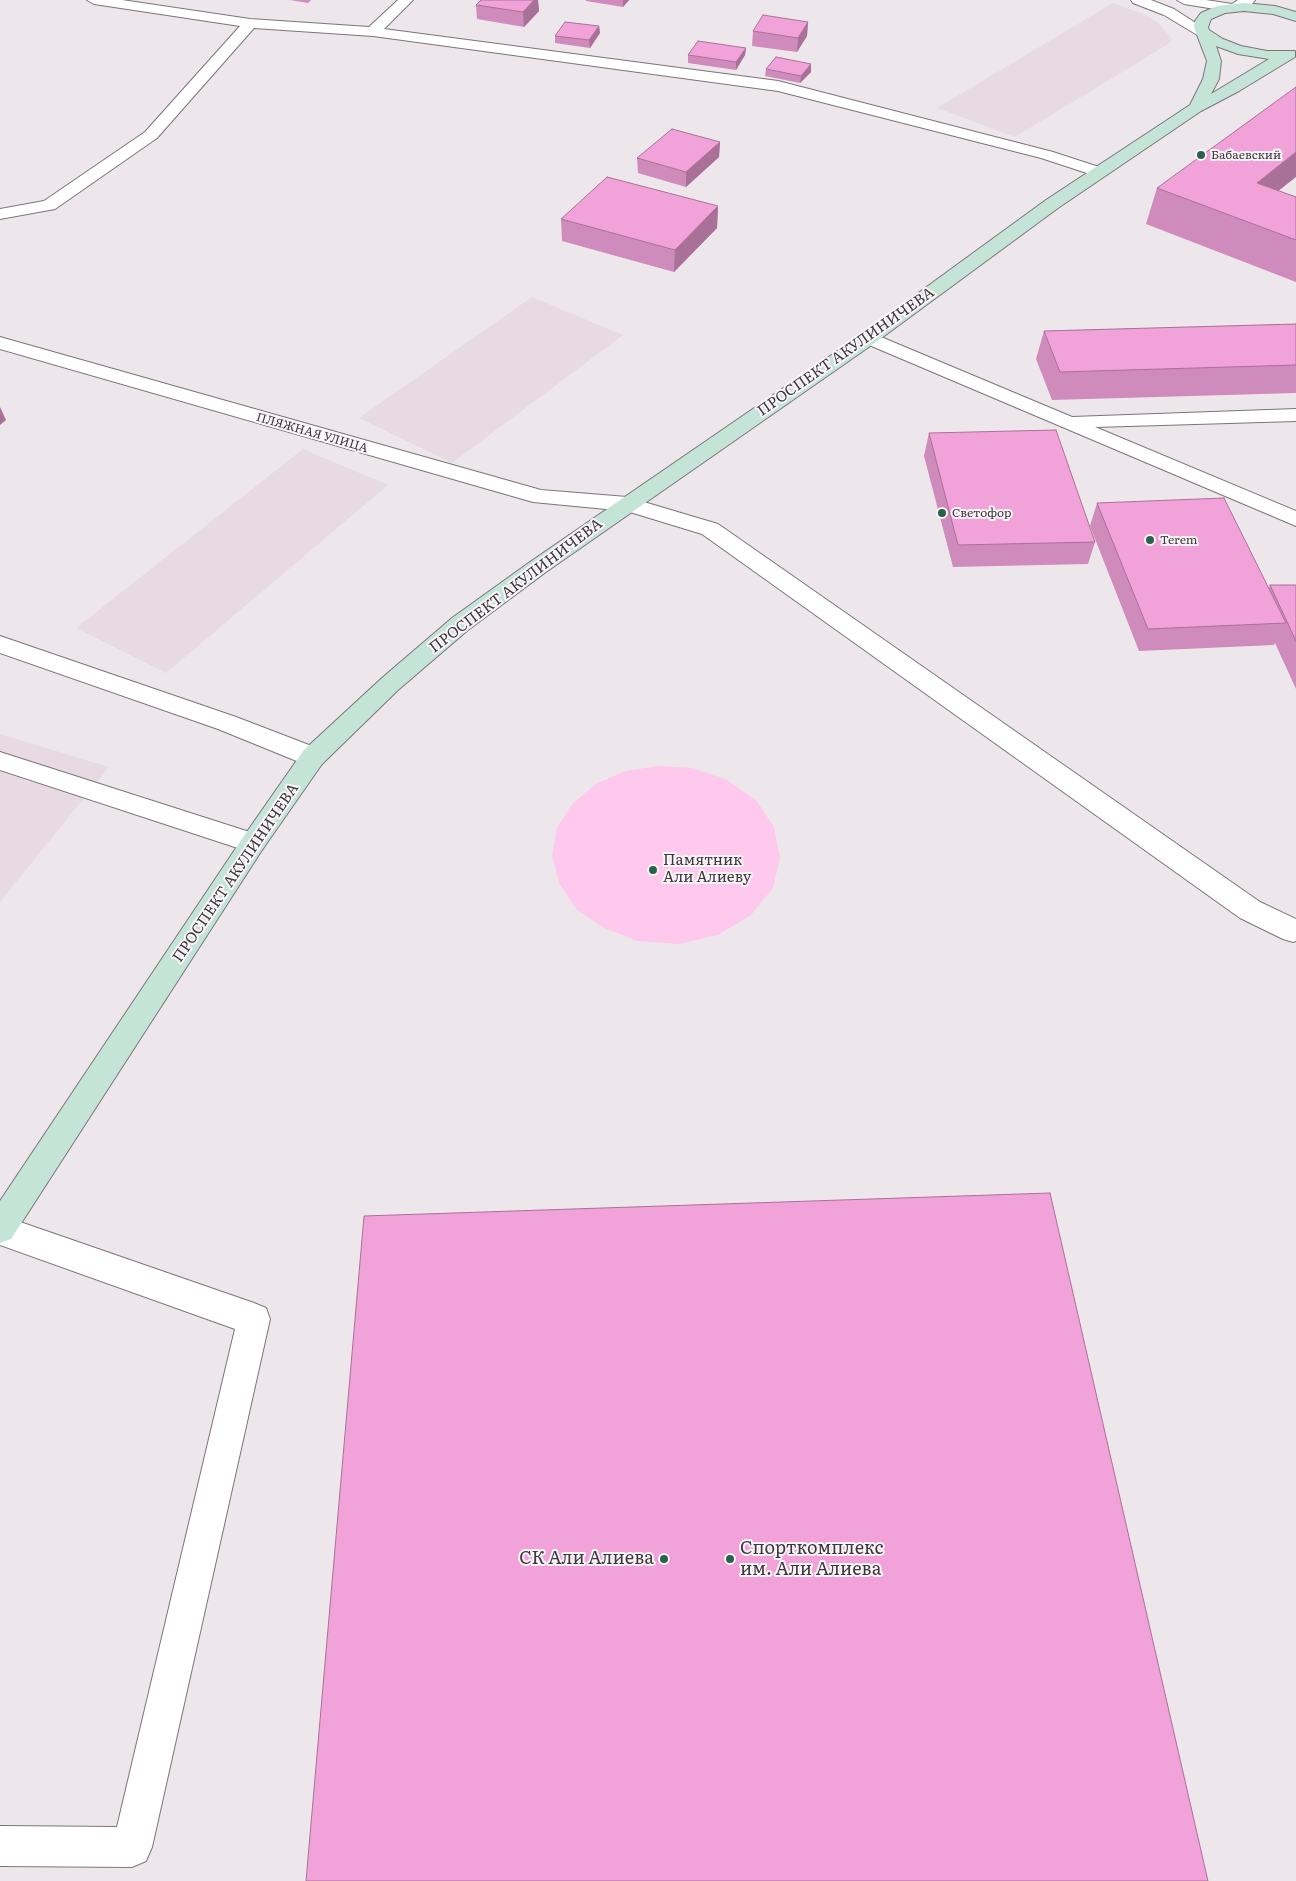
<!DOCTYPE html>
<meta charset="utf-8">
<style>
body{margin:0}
canvas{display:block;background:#ede7eb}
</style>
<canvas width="1296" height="1881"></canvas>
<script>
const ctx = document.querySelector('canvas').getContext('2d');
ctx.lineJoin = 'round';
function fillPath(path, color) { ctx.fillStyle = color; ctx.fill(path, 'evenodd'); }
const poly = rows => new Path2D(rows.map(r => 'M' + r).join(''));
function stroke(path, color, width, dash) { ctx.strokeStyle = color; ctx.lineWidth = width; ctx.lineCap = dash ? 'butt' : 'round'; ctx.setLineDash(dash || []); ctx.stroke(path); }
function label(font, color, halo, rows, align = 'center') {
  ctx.font = font + ' Literata,serif'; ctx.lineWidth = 4; ctx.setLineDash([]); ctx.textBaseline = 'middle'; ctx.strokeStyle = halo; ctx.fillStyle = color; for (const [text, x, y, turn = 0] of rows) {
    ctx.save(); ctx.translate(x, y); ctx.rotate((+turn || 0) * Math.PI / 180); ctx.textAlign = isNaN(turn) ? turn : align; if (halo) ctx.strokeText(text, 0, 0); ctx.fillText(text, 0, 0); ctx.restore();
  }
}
fillPath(poly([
 [1113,3,1145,15,1157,22,1172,39,1170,43,1015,137,937,108],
 [532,297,623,335,452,463,359,418],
 [303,449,388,485,166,673,76,628],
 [0,734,109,767,0,902]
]), '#e7dae3');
fillPath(poly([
 [658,766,692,768,727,780,756,800,774,827,780,858,773,888,751,915,718,935,679,944,637,941,604,928,576,909,559,883,552,856,557,828,572,804,596,784,625,771]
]), '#ffc8ed');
const service = poly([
 [87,0,122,0,250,19,369,27,398,0,413,0,384,29,778,81,1053,152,1105,169,1107,172,1105,175,1099,177,1041,158,778,91,373,36,254,28,157,138,55,209,0,219,0,209,44,201,145,132,240,26,94,4,87,0],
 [869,332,1072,417,1296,409,1296,421,1095,427,1296,511,1296,526,862,342,860,338,862,334,869,332],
 [0,337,541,490,627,497,634,499,638,504,634,509,627,511,533,502,0,349,0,337],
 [0,636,236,717,322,750,325,757,322,764,313,766,304,764,218,729,0,653,0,636],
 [0,752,262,836,266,843,262,850,253,853,0,770,0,752],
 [0,1215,254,1303,266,1308,270,1319,152,1847,146,1861,132,1867,0,1866,0,1826,117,1827,235,1329,0,1245,0,1215]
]);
const minor = poly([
 [1131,0,1151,0,1174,9,1211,33,1209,36,1204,37,1199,36,1164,15,1133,3,1131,0],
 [1177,0,1206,0,1232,4,1238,0,1255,0,1253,3,1234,12,1184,4,1177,0],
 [627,497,718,524,1260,902,1296,919,1296,941,1293,942,1283,939,1240,918,702,534,620,509,616,504,620,499,627,497]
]);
const secondary = poly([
 [1244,3,1275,6,1296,12,1296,21,1273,14,1244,11,1225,13,1211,19,1208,27,1209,30,1223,39,1241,46,1267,51,1295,51,1295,57,1239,91,1201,111,1058,208,876,342,546,572,468,630,398,690,322,764,262,850,11,1239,0,1243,0,1201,244,836,304,750,382,678,452,618,530,562,862,334,1046,200,1190,105,1203,79,1207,61,1194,27,1195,21,1201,13,1217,6,1244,3],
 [1216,46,1238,54,1269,59,1211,94,1219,79,1221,61,1216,46]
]);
stroke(service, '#7b7579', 2);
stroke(minor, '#7b7579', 2);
stroke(secondary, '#7b7579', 2);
fillPath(service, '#fff');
fillPath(minor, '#fff');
fillPath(secondary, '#c3e4d7');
fillPath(poly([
 [290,0,311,0,308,3],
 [481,0,538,0,539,11,524,27,477,19,476,5],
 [586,0,629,0,623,7,586,1],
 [808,22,807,36,797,52,752,46,753,31],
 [599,26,600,33,590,48,555,43,555,36],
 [746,48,745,55,736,70,688,63,688,55],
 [766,69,811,72,800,83,765,76],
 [720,142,719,157,686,187,638,173,637,158],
 [1157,188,1279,191,1296,197,1296,282,1146,224],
 [718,206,717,228,674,272,562,241,561,219],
 [1296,324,1296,393,1052,400,1036,359,1044,331],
 [929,433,1095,542,1088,564,953,567,924,456],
 [1097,503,1269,588,1270,585,1296,585,1296,689,1275,643,1274,645,1139,651,1090,526]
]), '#cf8bbb');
fillPath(poly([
 [534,0,538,0,539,11,524,27,523,12],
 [623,0,629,0,623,7],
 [808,22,807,36,797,52,798,38],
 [599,26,600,33,590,48,589,40],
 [746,48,745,55,736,70,736,62],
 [811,64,811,72,800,83,801,76],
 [720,142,719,157,686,187,686,172],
 [1296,152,1296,177,1244,218,1257,183],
 [718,206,717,228,674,272,675,250],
 [0,407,6,420,0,425]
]), '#a97198');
const building = poly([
 [481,0,534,0,523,12,476,5,481,0],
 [763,15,808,22,798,38,753,31,763,15],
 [565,22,599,26,589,40,555,36,565,22],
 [698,41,746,48,736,62,688,55,698,41],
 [776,57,811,64,801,76,766,69,776,57],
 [1296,87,1296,152,1257,183,1296,197,1296,240,1157,188,1296,87],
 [672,129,720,142,686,172,637,158,672,129],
 [607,177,718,206,675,250,561,219,607,177],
 [1296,324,1296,365,1060,372,1044,331,1296,324],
 [1056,430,1095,542,958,545,929,433,1056,430],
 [1224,498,1286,623,1148,629,1097,503,1224,498],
 [1270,585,1296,585,1296,641,1270,585],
 [1050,1193,1208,1881,306,1881,364,1216,1050,1193]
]);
fillPath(building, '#f1a2d9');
stroke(building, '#a97198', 1);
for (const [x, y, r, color] of [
 [1201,155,5,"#29624a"],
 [942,513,5,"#29624a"],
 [1150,540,5,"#29624a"],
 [653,870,5,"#29624a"],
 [664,1559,5,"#29624a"],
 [730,1559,5,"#29624a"]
]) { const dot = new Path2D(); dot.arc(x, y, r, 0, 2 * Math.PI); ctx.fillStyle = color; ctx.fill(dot); stroke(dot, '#fbf4f8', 2); }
label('12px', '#3b393b', '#fbf4f8', [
 ["Бабаевский",1211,155],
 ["Светофор",952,513],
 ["Terem",1160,540]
], 'left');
label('12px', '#3b393b', '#fbf4f8', [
 ["ПЛЯЖНАЯ УЛИЦА",312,433,16]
]);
label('15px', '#3b393b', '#fbf4f8', [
 ["ПРОСПЕКТ АКУЛИНИЧЕВА",846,352,-35],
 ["ПРОСПЕКТ АКУЛИНИЧЕВА",516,586,-37],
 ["ПРОСПЕКТ АКУЛИНИЧЕВА",236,873,-56]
]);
label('15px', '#3b393b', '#fbf4f8', [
 ["Памятник",663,861],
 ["Али Алиеву",663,878]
], 'left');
label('18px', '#3b393b', '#fbf4f8', [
 ["Спорткомплекс",740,1549],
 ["им. Али Алиева",740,1570],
 ["СК Али Алиева",654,1559,"right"]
], 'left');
</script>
